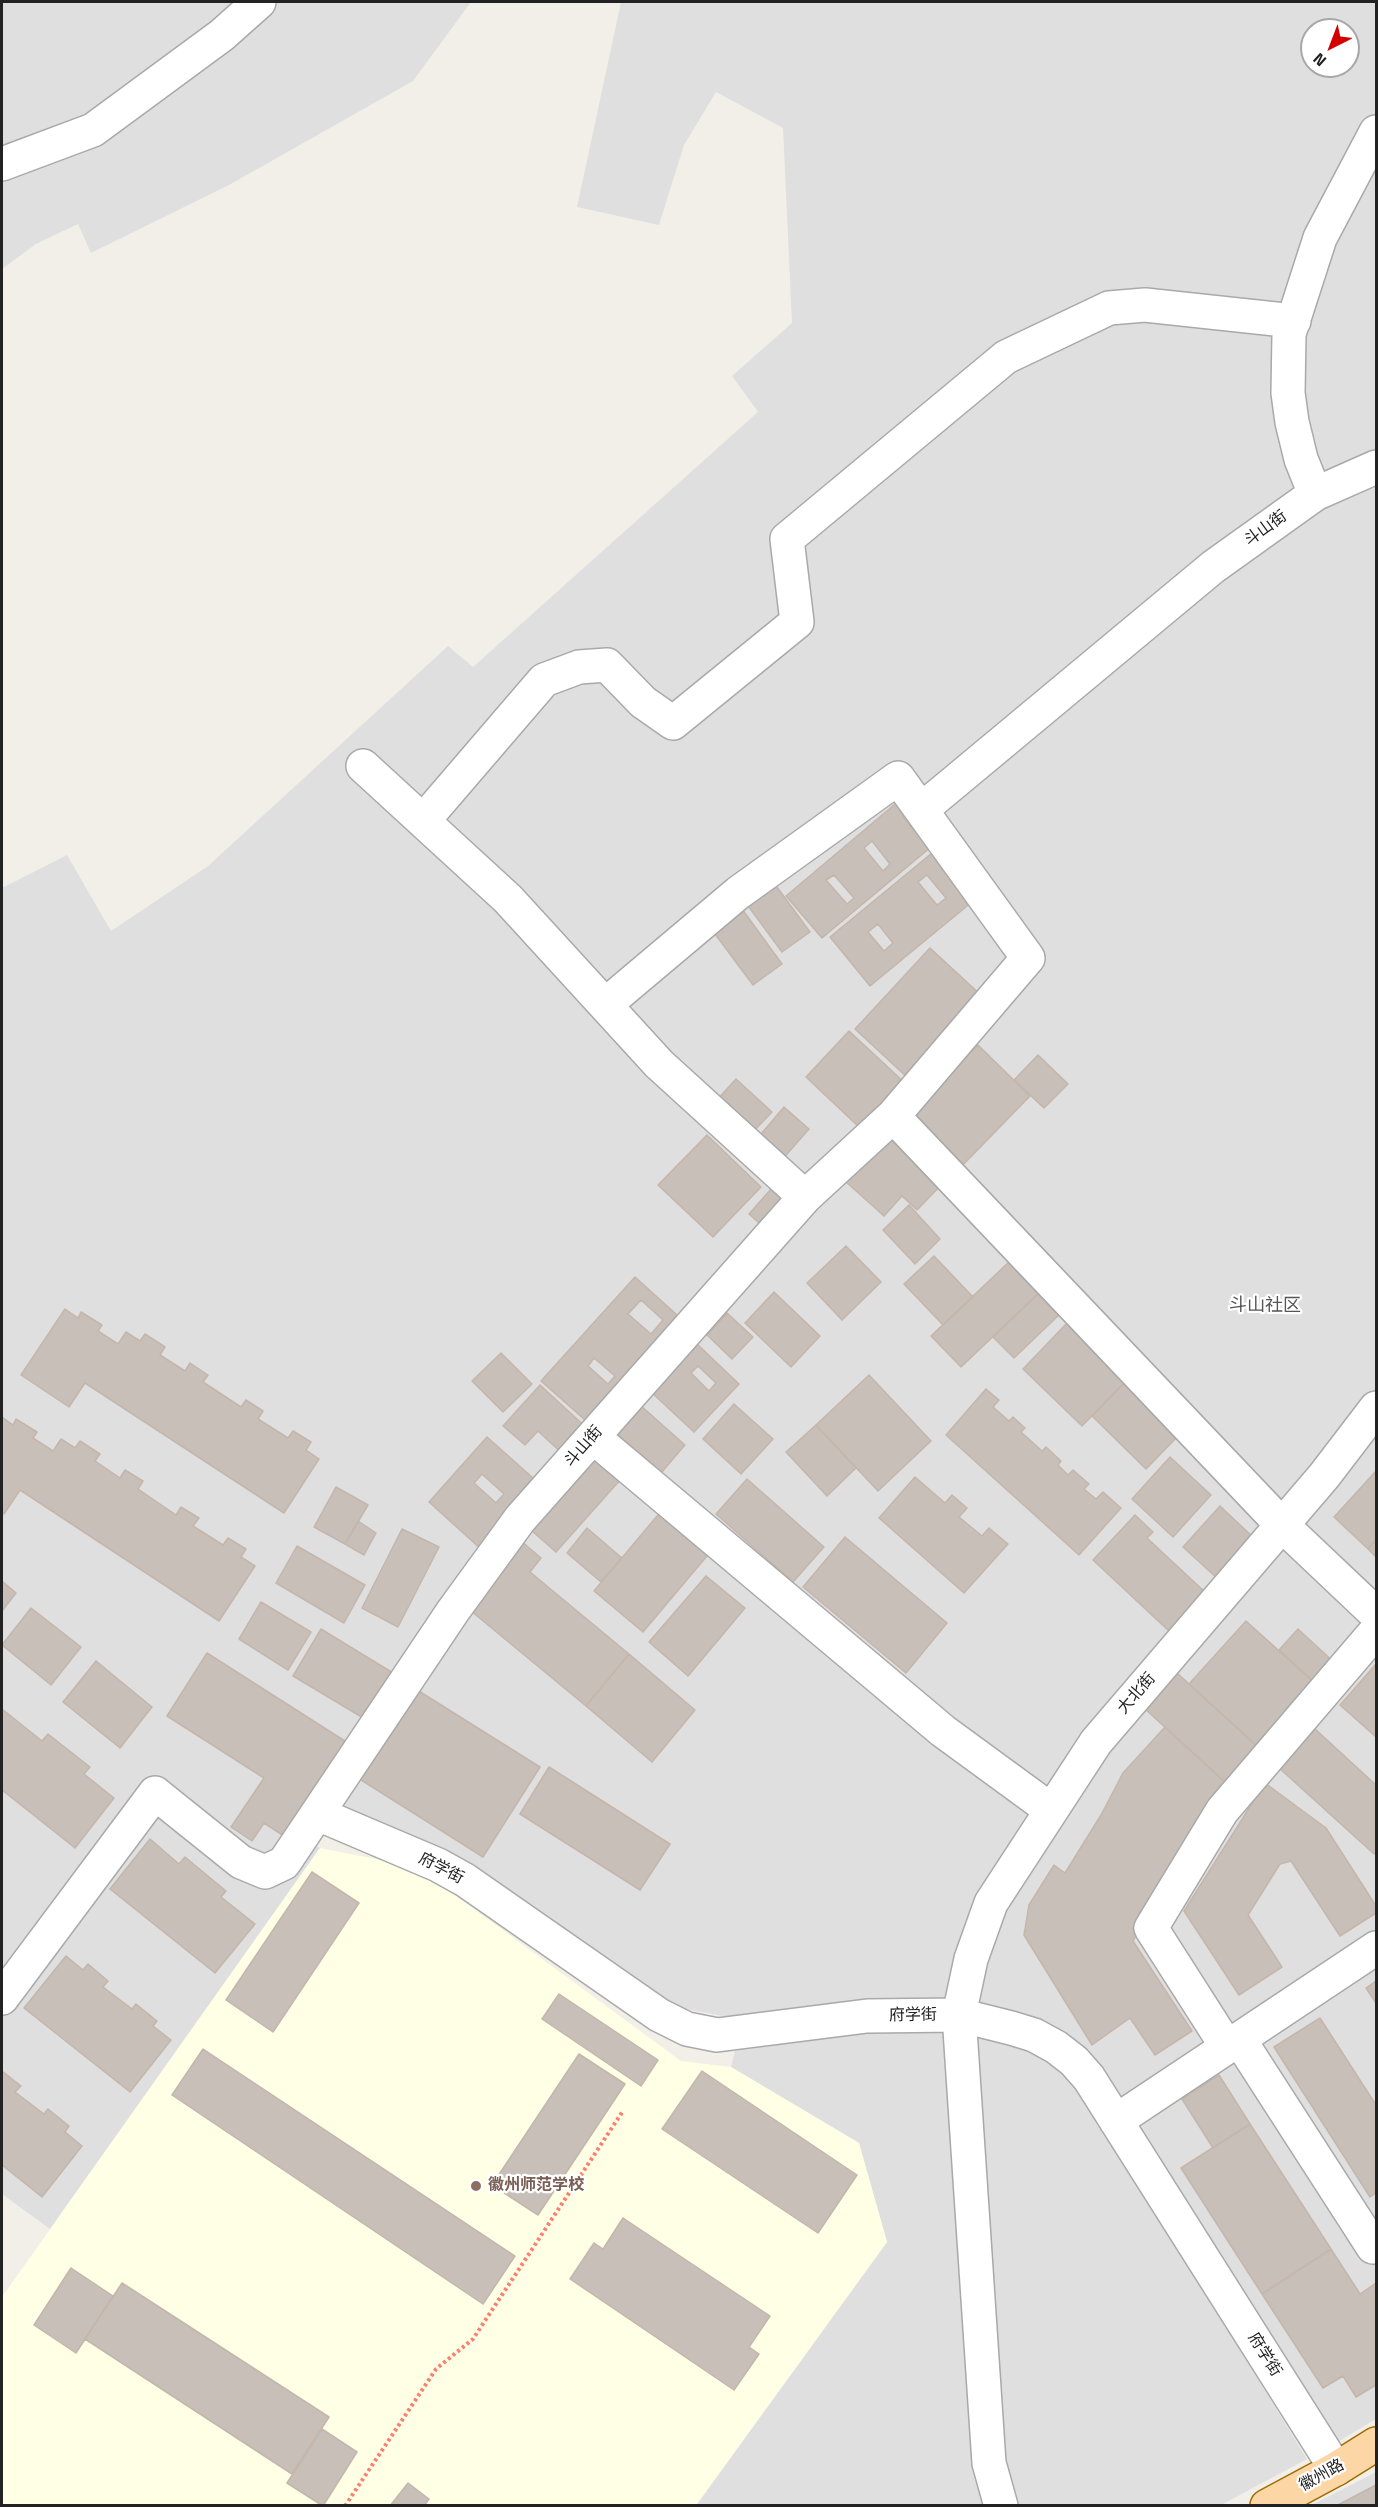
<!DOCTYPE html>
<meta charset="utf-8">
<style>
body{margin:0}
#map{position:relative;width:1378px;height:2507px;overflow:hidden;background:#f2efe9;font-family:"Titillium Web",sans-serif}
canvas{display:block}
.frame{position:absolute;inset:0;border:3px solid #222;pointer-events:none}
.north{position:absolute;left:1300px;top:18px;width:60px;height:60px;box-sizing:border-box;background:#fff;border:2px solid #a7a7a7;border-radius:50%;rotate:222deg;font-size:16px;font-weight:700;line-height:24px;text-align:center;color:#222}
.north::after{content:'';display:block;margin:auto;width:21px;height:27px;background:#d40000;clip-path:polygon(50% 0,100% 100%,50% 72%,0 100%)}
</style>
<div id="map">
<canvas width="1378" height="2507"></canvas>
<div class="frame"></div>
<div class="north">N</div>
</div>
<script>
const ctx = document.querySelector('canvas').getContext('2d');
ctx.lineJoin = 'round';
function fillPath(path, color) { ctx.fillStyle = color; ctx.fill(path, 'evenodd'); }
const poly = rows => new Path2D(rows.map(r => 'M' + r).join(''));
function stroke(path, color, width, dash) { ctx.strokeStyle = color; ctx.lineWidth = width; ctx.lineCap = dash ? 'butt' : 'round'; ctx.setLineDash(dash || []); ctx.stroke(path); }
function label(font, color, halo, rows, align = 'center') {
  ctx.font = font + ' "Titillium Web","Noto Sans SC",sans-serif'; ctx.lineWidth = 4.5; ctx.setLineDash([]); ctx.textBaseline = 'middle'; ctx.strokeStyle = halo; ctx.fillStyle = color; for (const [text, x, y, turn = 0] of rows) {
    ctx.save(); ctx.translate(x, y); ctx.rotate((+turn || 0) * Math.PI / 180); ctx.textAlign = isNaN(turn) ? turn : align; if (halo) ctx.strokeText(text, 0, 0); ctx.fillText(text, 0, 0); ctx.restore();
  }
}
fillPath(poly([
 [2,2,471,2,413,81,229,185,91,253,78,224,36,244,2,269],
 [621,2,1376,2,1376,2419,1334,2444,1040,2031,744,2020,670,2006,335,1804,310,1842,320,1848,50,2229,2,2194,2,888,67,855,111,931,208,866,448,646,473,667,758,412,732,376,792,323,783,128,716,92,684,145,659,225,577,207],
 [1312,30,1348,30,1348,66,1312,66],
 [944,2022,1006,2037,1067,2068,1307,2459,1221,2505,696,2506,887,2242,859,2143,731,2067,735,2051],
 [1376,2472,1376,2505,1312,2505]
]), '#e0dfdf');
fillPath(poly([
 [320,1848,417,1867,681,2061,731,2067,859,2143,887,2242,696,2505,2,2506,2,2297]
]), '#ffffe5');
const building = poly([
 [901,799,910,811,903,817,918,835,926,829,937,842,822,938,786,896,901,799],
 [872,841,890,864,883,871,864,848,872,841],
 [834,875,854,898,847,904,826,880,834,875],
 [938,848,978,897,870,986,830,937,938,848],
 [927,875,946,898,937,905,918,882,927,875],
 [878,924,893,943,884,951,868,932,878,924],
 [774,883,810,932,782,952,746,903,774,883],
 [742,909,782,964,753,985,712,930,742,909],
 [930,948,983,997,910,1080,855,1029,930,948],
 [849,1031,905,1083,861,1129,806,1077,849,1031],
 [978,1045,1030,1096,959,1169,906,1118,978,1045],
 [1038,1055,1068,1084,1044,1108,1014,1080,1038,1055],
 [736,1079,772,1112,750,1135,715,1102,736,1079],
 [784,1107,809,1129,780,1162,756,1140,784,1107],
 [893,1130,946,1180,917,1210,902,1196,884,1216,845,1181,893,1130],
 [707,1135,761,1187,713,1237,658,1185,707,1135],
 [778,1181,797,1197,767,1230,749,1214,778,1181],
 [909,1205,940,1239,915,1264,883,1230,909,1205],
 [846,1246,881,1282,842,1320,807,1283,846,1246],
 [934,1256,973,1297,943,1325,904,1284,934,1256],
 [1011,1260,1041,1291,961,1367,931,1336,1011,1260],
 [635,1277,687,1324,594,1428,541,1381,635,1277],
 [641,1300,663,1320,651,1334,628,1314,641,1300],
 [594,1358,615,1376,608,1384,588,1366,594,1358],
 [1041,1291,1061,1313,1014,1358,993,1337,1041,1291],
 [774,1292,820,1336,791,1367,745,1323,774,1292],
 [65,1309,78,1318,81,1312,102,1325,98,1331,118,1344,126,1332,140,1341,145,1334,165,1347,160,1355,185,1371,190,1363,208,1375,203,1382,241,1407,246,1400,263,1411,258,1419,288,1438,293,1431,311,1442,306,1450,319,1459,284,1513,85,1383,69,1407,21,1375,65,1309],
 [727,1313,753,1337,732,1359,707,1335,727,1313],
 [1068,1322,1127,1380,1082,1426,1023,1369,1068,1322],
 [696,1343,739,1384,694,1432,650,1391,696,1343],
 [698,1366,716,1383,709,1391,691,1373,698,1366],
 [501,1353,532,1384,503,1412,472,1381,501,1353],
 [869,1375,931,1441,878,1491,816,1425,869,1375],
 [1127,1380,1181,1433,1146,1469,1092,1416,1127,1380],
 [540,1385,590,1431,566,1457,538,1431,525,1445,503,1426,540,1385],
 [986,1389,999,1400,993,1407,1009,1421,1013,1417,1025,1428,1021,1432,1042,1451,1046,1447,1061,1461,1058,1465,1068,1475,1073,1470,1089,1484,1084,1489,1096,1499,1103,1492,1121,1508,1079,1555,946,1435,986,1389],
 [734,1404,773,1439,741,1474,703,1439,734,1404],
 [640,1405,685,1445,661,1473,613,1430,640,1405],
 [2,1417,13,1425,16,1419,37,1432,33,1438,53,1451,61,1439,75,1448,80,1441,100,1454,95,1461,120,1478,125,1470,143,1481,138,1489,176,1515,181,1507,199,1518,193,1526,223,1545,228,1538,246,1549,241,1557,255,1566,219,1621,20,1490,4,1514,2,1512,2,1417],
 [816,1425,856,1468,827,1496,786,1452,816,1425],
 [487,1437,542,1486,483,1551,429,1502,487,1437],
 [482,1474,504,1494,496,1503,474,1483,482,1474],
 [590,1451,621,1479,556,1552,524,1524,590,1451],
 [1170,1457,1211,1495,1173,1537,1132,1499,1170,1457],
 [1376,1471,1376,1540,1368,1549,1334,1517,1376,1471],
 [915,1477,945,1503,952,1495,967,1508,959,1517,982,1536,989,1528,1008,1544,964,1593,879,1518,915,1477],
 [747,1479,824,1547,793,1582,716,1514,747,1479],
 [336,1487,368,1505,345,1544,314,1527,336,1487],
 [1220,1506,1256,1540,1219,1580,1183,1547,1220,1506],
 [663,1509,712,1550,643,1632,594,1591,663,1509],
 [1135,1515,1153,1532,1147,1538,1206,1593,1170,1632,1093,1560,1135,1515],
 [358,1521,376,1533,364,1555,345,1544,358,1521],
 [587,1528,622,1558,601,1582,567,1553,587,1528],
 [402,1529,439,1547,398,1627,362,1608,402,1529],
 [845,1537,947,1623,906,1673,803,1587,845,1537],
 [520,1540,541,1558,530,1572,629,1654,586,1706,465,1606,520,1540],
 [1376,1540,1376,1557,1368,1549,1376,1540],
 [297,1546,365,1585,344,1623,276,1583,297,1546],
 [706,1576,745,1608,688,1676,649,1642,706,1576],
 [2,1581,16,1593,2,1611,2,1581],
 [261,1602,311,1632,288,1670,239,1639,261,1602],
 [31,1608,81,1647,51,1685,2,1645,31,1608],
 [1246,1621,1318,1686,1260,1749,1189,1684,1246,1621],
 [321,1629,398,1676,370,1722,293,1676,321,1629],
 [1298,1629,1337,1665,1318,1686,1279,1650,1298,1629],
 [207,1653,348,1743,287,1838,264,1823,252,1841,231,1827,264,1778,167,1716,207,1653],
 [629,1654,695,1710,652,1762,586,1706,629,1654],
 [96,1661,152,1707,120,1748,63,1702,96,1661],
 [1376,1664,1376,1737,1340,1705,1376,1664],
 [1177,1673,1260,1749,1228,1785,1144,1708,1177,1673],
 [414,1688,540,1767,483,1857,358,1778,414,1688],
 [2,1709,42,1741,48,1734,90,1767,84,1774,114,1798,75,1848,2,1790,2,1709],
 [1165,1727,1228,1785,1193,1831,1133,1941,1192,2031,1155,2055,1130,2018,1092,2045,1024,1935,1029,1905,1054,1865,1065,1873,1101,1815,1123,1773,1165,1727],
 [1314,1728,1376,1785,1376,1852,1374,1854,1278,1767,1314,1728],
 [549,1767,670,1844,640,1890,520,1814,549,1767],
 [1265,1783,1326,1828,1376,1906,1376,1913,1340,1936,1291,1861,1280,1864,1248,1915,1282,1967,1239,1995,1184,1911,1265,1783],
 [150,1839,179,1864,185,1857,226,1891,221,1897,255,1924,215,1973,110,1889,150,1839],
 [312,1872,359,1903,273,2032,226,2000,312,1872],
 [66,1956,83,1970,88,1964,108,1981,103,1987,132,2009,136,2004,157,2021,153,2026,171,2040,130,2092,24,2008,66,1956],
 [1376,1981,1376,2003,1366,1988,1376,1981],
 [559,1994,658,2060,641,2086,542,2019,559,1994],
 [1320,2018,1376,2105,1376,2193,1370,2197,1274,2047,1320,2018],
 [203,2049,515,2256,483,2304,172,2095,203,2049],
 [579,2054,625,2084,538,2215,492,2185,579,2054],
 [2,2071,21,2086,15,2092,44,2114,48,2109,69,2126,65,2132,82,2146,42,2197,2,2165,2,2071],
 [702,2071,857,2175,818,2233,662,2129,702,2071],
 [1219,2075,1250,2124,1213,2148,1182,2099,1219,2075],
 [1250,2124,1331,2249,1262,2294,1181,2168,1250,2124],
 [623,2218,770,2316,749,2347,759,2354,734,2390,570,2279,594,2243,603,2249,623,2218],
 [1331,2249,1360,2294,1376,2283,1376,2385,1356,2397,1343,2376,1323,2388,1262,2294,1331,2249],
 [71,2268,113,2296,76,2353,34,2325,71,2268],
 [122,2283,329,2417,292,2474,85,2339,122,2283],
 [322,2429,357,2452,323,2506,287,2483,322,2429],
 [408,2483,429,2499,424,2506,390,2506,408,2483],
 [1376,2485,1376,2506,1336,2506,1376,2485]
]);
fillPath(building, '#c7bfb8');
stroke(building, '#c4b6ab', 1.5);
const minor = poly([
 [2,164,93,130,222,35,259,2],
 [1315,494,1301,459,1292,422,1288,393,1289,334,1320,238,1376,132],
 [363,766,508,899,659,1064,805,1197],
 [921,810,1213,567,1315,494,1376,467],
 [423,821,544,680,579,667,607,665,643,702,673,723,797,622,787,539,1006,357,1109,308,1145,305,1294,321],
 [893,1116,1282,1525,1376,1614],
 [593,1437,943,1731,1051,1810],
 [318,1814,438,1865,465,1880,659,2015,687,2029,717,2035,867,2016,959,2015,1011,2028,1034,2035,1056,2047,1074,2061,1089,2078,1336,2469],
 [2,1998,155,1793,241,1862,265,1872,284,1863,453,1611,520,1519,805,1197,893,1116,1028,958,898,778,738,893,605,1005],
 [1239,2039,1373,2247,1376,2244],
 [1227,2047,1151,1928,1222,1811,1376,1631],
 [1116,2121,1376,1948],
 [1001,2506,989,2463,959,2015,971,1959,991,1903,1096,1742,1324,1476,1376,1408]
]);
const major = poly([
 [1267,2506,1336,2469,1376,2444]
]);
stroke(minor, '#a9a9a9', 36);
stroke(major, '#a06b00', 36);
stroke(poly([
 [345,2506,436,2369,473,2339,623,2111]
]), '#fa8072', 4, [3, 3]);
stroke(minor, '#fff', 33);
stroke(major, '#fcd6a4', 33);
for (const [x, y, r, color] of [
 [476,2186,6,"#8d6e63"]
]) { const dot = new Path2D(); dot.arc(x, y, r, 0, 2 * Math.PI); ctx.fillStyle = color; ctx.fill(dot); stroke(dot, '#fff', 2); }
label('16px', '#222', '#fff', [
 ["斗山街",1266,529,-36],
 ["斗山街",584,1447,-49],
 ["大北街",1137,1694,-49],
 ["府学街",441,1869,27],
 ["府学街",913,2016,-1],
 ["府学街",1264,2355,58],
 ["徽州路",1322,2476,-29]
]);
label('bold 16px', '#785e54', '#fff', [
 ["徽州师范学校",488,2186]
], 'left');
label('18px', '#555', '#fff', [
 ["斗山社区",1265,1307]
]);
</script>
